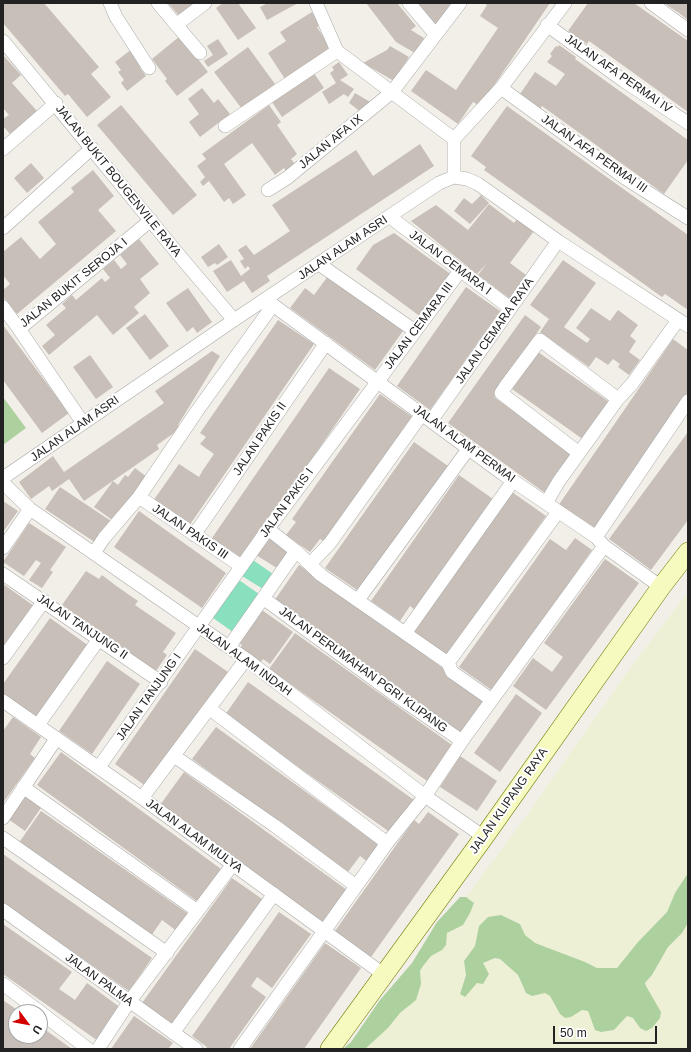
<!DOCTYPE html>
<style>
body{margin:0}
#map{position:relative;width:691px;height:1052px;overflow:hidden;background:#f2efe9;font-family:Arial,sans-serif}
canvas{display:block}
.frame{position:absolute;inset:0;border:4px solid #222;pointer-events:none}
.north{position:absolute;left:8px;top:1004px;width:40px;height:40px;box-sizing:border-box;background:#fff;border:1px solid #a7a7a7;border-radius:50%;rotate:122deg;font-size:11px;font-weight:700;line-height:16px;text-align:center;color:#222}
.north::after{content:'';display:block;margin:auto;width:14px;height:18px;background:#d40000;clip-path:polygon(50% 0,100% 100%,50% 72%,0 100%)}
.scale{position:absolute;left:553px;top:1026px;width:104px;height:18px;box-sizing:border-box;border:2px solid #222;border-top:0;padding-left:5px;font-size:12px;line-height:14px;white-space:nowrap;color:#222;-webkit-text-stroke:3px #fff;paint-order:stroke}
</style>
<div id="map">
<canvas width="691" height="1052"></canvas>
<div class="frame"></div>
<div class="north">U</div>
<div class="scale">50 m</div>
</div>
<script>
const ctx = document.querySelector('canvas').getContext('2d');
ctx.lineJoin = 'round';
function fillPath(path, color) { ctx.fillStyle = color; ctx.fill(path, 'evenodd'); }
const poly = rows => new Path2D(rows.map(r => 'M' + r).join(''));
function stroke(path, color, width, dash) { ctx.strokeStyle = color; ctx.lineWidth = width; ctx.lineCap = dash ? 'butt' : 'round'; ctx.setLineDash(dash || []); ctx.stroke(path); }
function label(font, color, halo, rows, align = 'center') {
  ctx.font = font + ' Arial,sans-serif'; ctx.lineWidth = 4; ctx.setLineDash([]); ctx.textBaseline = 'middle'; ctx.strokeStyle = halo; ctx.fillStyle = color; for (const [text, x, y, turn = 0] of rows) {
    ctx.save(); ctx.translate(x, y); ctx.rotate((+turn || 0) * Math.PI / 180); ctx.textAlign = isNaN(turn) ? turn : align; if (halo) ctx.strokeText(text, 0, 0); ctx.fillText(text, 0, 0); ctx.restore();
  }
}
fillPath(poly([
 [688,592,688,873,675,893,667,912,638,942,617,968,597,968,585,962,535,944,525,935,520,923,501,915,479,926,475,946,464,961,466,974,460,993,483,963,495,958,500,959,518,975,526,993,533,996,545,993,550,996,560,1014,571,1017,582,1010,588,1011,595,1030,601,1032,614,1030,627,1016,633,1018,640,1028,646,1031,652,1028,645,983,652,975,668,947,682,933,688,923,688,1049,365,1049,388,1028,400,1013,406,1009,421,978,420,971,423,966,431,956,442,950,446,945,447,933,458,928,472,908,474,903,466,897,529,812,626,674]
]), '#eef0d5');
fillPath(poly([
 [3,397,26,428,3,445],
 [688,873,688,923,682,933,668,947,652,975,645,983,646,986,661,1012,660,1018,652,1028,646,1031,640,1028,633,1018,627,1016,614,1030,601,1032,595,1030,588,1011,582,1010,571,1017,565,1018,560,1014,550,996,545,993,532,996,526,993,518,975,500,959,495,958,483,963,489,974,483,984,477,983,465,997,460,994,466,975,464,961,475,946,479,926,488,917,501,915,520,924,525,935,535,943,585,962,597,968,617,968,638,942,667,912,675,893],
 [460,897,466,897,474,903,470,913,463,925,447,933,446,945,442,950,431,956,423,966,420,971,421,984,416,1000,400,1013,388,1028,365,1049,343,1049,351,1042,380,1000,412,963,437,922]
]), '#add19e');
fillPath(poly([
 [253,560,273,574,263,589,242,576],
 [239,580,259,594,233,632,213,618]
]), '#88e0be');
fillPath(poly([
 [3,3,44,3,99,67,91,74,111,97,87,117,68,94,65,96,3,23],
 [168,3,197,3,181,18],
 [223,3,238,3,256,28,238,40,216,8],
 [268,3,298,3,267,20,260,7],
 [366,3,397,3,416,26,411,30,424,38,415,53,396,42],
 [418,3,453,3,448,7,451,11,435,24],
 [484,3,550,3,480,106,473,102,458,124,411,91,426,70,456,90,498,28,480,16,487,5],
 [588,3,634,3,688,41,688,112,589,41,587,44,568,31],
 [664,3,688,3,688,20,679,13],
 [312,12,320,25,317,27,332,50,285,79,268,53,286,41,280,32],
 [180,36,208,72,177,96,165,81,167,79,152,59],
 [218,39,228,54,208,67,204,61,213,55,207,46],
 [559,45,576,57,575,59,688,140,688,160,664,194,542,106,540,109,520,94,535,72,556,86,565,74,547,62,552,56,550,54,556,46,558,47],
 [390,46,409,57,394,81,363,63,387,50],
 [248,47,275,84,242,109,214,72],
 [132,49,142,66,140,68,146,76,127,91,121,83,124,80,118,72,121,70,115,62],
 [3,55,21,75,12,83,37,111,10,134,3,126,3,119,9,115,3,108],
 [339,62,348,75,340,80,354,89,348,97,344,94,329,104,322,92,336,83,330,73,334,70,332,67],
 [314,73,324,88,282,117,272,102],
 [202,88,214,103,218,99,230,114,200,137,189,122,199,114,188,99],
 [355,93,372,103,361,112,349,103],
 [121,105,197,195,173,215,97,125],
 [269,105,281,122,277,125,297,154,291,159,295,164,286,171,284,168,275,175,252,143,224,164,246,195,233,204,229,198,224,202,209,181,203,186,200,182,205,177,197,166,206,159,202,154],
 [507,106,688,235,688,310,665,294,662,297,484,170,486,167,471,156],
 [420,144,434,166,267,276,270,281,252,293,244,281,227,292,213,271,231,260,241,276,250,269,248,266,245,269,240,261,244,259,238,250,246,245,254,255,290,231,272,205,356,150,373,176],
 [31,163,44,178,27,193,14,178],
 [93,170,114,196,98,210,116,231,17,314,3,297,3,290,10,284,3,275,3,252,21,237,40,259,56,244,38,222,74,192,71,188],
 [481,195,489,203,470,224,454,211,464,198,472,204],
 [489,204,514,223,518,218,534,231,510,263,530,278,513,301,478,275,487,263,477,274,411,221,436,205,468,230],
 [394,233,452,275,421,317,356,269,373,245],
 [139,239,159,264,140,279,150,293,134,307,139,313,113,335,97,315,49,355,42,346,55,335,46,325,66,308,62,304,72,295,76,300,102,278,105,282,110,278,103,269,114,260,121,269,127,264,120,255],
 [219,244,228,257,217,265,215,263,208,267,201,257],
 [563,260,596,283,564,327,587,343,590,339,576,328,591,308,610,321,618,310,638,325,630,336,636,341,629,352,640,360,629,375,618,367,620,364,613,359,608,365,596,357,589,367,540,332,549,319,530,305],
 [328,276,403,331,375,370,290,308,305,288,314,295],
 [466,287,500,311,430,410,397,386],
 [188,288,212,322,197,333,193,327,187,332,166,303],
 [145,314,169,346,150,360,126,328],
 [525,315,541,327,532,340,533,342,494,397,573,453,545,493,448,423],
 [278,320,314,344,189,526,153,501,179,464,199,477,203,470,214,454,200,444,206,437,200,433],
 [3,325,69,413,42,433,3,380],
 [673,339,688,350,688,394,595,528,577,516,576,518,558,506],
 [212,351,220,356,178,425,181,428,157,445,159,449,84,501,69,479,52,491,49,486,31,499,19,482,53,456,64,472,164,403,155,391],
 [538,352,611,403,584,440,512,389],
 [90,355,113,387,96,399,73,367],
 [329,368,360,389,243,559,212,538],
 [380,394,414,418,326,543,320,539,310,552,286,535,296,522,292,519],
 [688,432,688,520,651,570,609,539],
 [414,442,448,466,370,577,368,575,357,590,325,568],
 [135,468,147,477,115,522,94,507,113,481,118,485,125,475,128,477],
 [459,475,493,499,415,610,410,606,400,621,371,601],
 [60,487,111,521,96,543,45,509],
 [512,492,546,516,447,655,413,631],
 [3,501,18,511,3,532],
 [139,511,226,573,202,608,114,547],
 [29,523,66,547,50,570,53,572,42,588,29,580,41,563,36,560,24,576,3,562],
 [268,536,292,552,280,570,256,555],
 [575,538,592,550,493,691,459,667,550,539,566,550],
 [605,559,639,583,546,710,513,686,533,658,552,672,563,657,544,643],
 [299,565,486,699,461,735,274,601],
 [86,571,99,579,102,575,115,585,138,601,135,605,176,633,163,652,167,655,156,671,62,605],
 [3,584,34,606,3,651],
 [259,608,293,632,270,664,263,659,260,663,240,649,242,645,236,641],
 [50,618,89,646,38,718,3,693,3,684],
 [295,633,452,745,427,781,269,669],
 [195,649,228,672,147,787,115,764],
 [107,661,140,684,92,754,59,731],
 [248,682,414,800,391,833,225,715],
 [516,694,542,713,500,772,474,753],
 [13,717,41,737,30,754,35,758,3,803,3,731],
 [216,727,381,846,369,863,360,856,348,872,192,759],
 [61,752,221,869,198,902,37,785],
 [460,756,497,781,477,811,440,787],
 [184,772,347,890,324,923,160,805],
 [26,793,43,805,25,831,8,819],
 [41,811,190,915,178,932,162,920,151,936,18,844],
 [428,812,459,834,371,957,335,931,414,820,419,824],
 [3,854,152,958,129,991,3,903],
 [232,878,265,901,175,1026,142,1003],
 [279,912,311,934,272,988,257,977,251,986,266,997,229,1049,206,1049,207,1047,192,1036],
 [3,924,72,972,59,989,75,1000,87,983,121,1008,98,1041,3,974],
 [325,943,361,968,304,1049,250,1049],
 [3,1000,20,1012,16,1012,16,1036,40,1036,40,1026,72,1049,3,1049],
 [134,1016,173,1043,168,1049,111,1049]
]), '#c7bfb8');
const street = poly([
 [110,3,116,17,149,68],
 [158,3,200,53],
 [316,3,337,51,454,139],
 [409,3,435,34],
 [651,3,688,30],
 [176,25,205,3],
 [547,25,624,81,688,123],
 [3,41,178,254,234,320],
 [501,88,625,178,688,218],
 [225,126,337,51],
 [3,149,56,103],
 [454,177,454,139,501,88,565,3],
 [268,190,287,178,392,92,460,3],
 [390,217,510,308],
 [3,228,92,148],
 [319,264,415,331],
 [268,299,273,305,503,474,596,537,604,546,661,587],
 [3,307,19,329,151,220],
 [19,329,83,423],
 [431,421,558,241],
 [579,453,501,393,505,387,540,340,618,399],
 [3,478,234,320,439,183,454,177,467,179,478,184,558,241,688,326],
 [3,483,30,509,246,659,425,796,484,837],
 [139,497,241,566],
 [546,503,559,481,618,399,632,384,678,320],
 [268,529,296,551,321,575,448,663,452,672,492,700],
 [194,535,326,343],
 [596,537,688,401],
 [3,548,30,509],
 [94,553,104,538,139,497,197,411,273,305],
 [310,564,330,543,422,414],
 [3,574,161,682],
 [263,598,394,694,462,741],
 [358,600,469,448],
 [406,632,513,481],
 [229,647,296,551],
 [3,658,44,601],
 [448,663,558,512],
 [3,701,142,798,383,974],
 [210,709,387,843],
 [38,725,99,639],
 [174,756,275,826,356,886],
 [99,767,268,529,460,271],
 [23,787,196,910],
 [142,798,246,659],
 [3,818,56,739],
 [3,838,167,953],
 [3,910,196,1049],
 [3,984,40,1012],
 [40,1012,88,1049],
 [173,1033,274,894],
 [98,1049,129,1002,233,864],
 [240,1049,387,843,425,796,462,741,604,546]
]);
const secondary = poly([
 [330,1049,484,837,661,587,688,552]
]);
stroke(street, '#a9a9a9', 14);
stroke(secondary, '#707d05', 20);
stroke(street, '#fff', 13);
stroke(secondary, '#f7fabf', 19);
label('12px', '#222', '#fff', [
 ["JALAN AFA PERMAI IV",618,74,35],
 ["JALAN AFA IX",331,142,-39],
 ["JALAN AFA PERMAI III",594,154,35],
 ["JALAN BUKIT BOUGENVILE RAYA",118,181,51],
 ["JALAN ALAM ASRI",343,248,-34],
 ["JALAN CEMARA I",450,263,37],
 ["JALAN BUKIT SEROJA I",74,283,-39],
 ["JALAN CEMARA III",419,326,-53],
 ["JALAN CEMARA RAYA",495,331,-55],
 ["JALAN ALAM ASRI",75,429,-35],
 ["JALAN PAKIS II",260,439,-56],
 ["JALAN ALAM PERMAI",464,444,36],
 ["JALAN PAKIS I",287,503,-54],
 ["JALAN PAKIS III",190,532,34],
 ["JALAN TANJUNG II",82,627,34],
 ["JALAN ALAM INDAH",244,660,36],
 ["JALAN PERUMAHAN PGRI KLIPANG",363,670,36],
 ["JALAN TANJUNG I",149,697,-55],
 ["JALAN KLIPANG RAYA",509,801,-55],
 ["JALAN ALAM MULYA",194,836,36],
 ["JALAN PALMA",99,980,36]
]);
</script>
